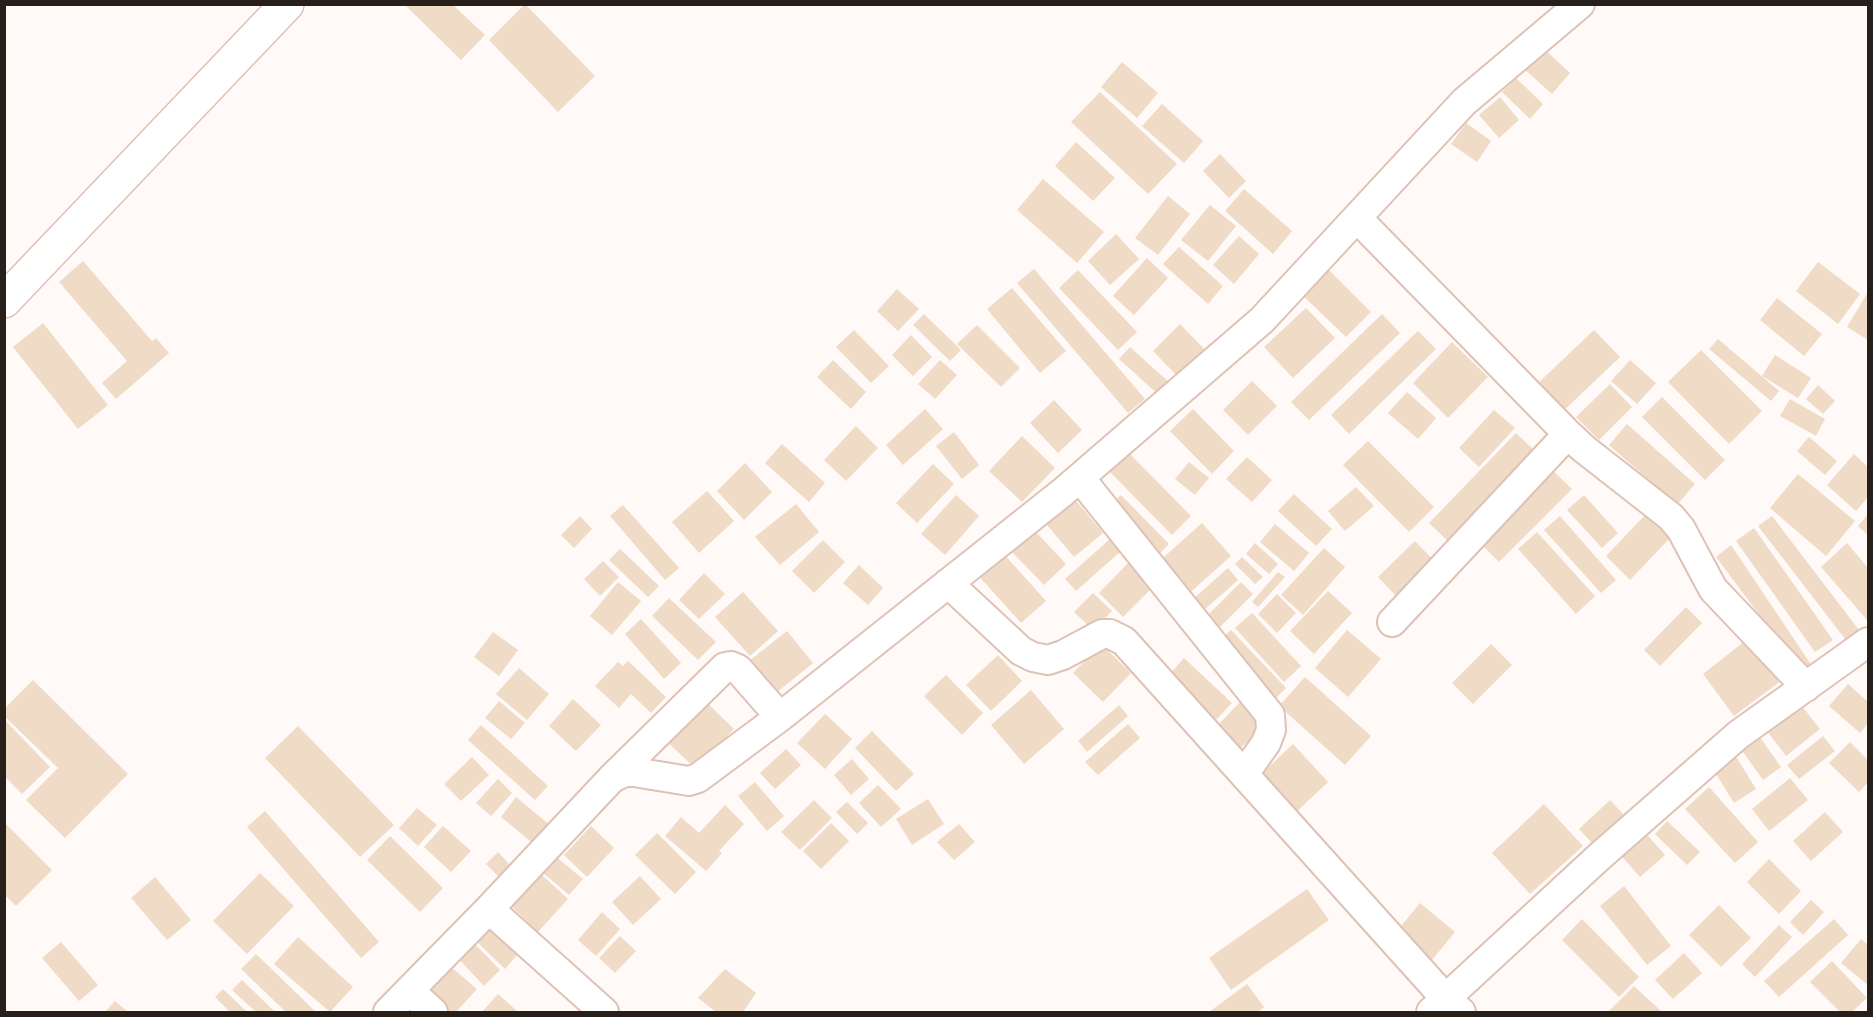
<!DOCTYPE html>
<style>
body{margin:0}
#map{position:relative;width:1873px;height:1017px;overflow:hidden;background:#fff9f7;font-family:"Asap Condensed",sans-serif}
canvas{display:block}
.frame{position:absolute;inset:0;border:6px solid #291f1a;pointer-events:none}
</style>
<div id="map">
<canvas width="1873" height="1017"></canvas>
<div class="frame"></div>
</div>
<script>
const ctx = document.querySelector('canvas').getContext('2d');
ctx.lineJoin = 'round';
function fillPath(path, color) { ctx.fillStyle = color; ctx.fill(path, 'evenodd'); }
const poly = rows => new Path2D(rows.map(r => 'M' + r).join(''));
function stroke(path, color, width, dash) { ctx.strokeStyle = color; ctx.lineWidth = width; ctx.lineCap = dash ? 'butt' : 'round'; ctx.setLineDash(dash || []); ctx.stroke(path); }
fillPath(poly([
 [404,4,452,4,485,35,461,60],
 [525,4,595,76,558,112,489,40],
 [1542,47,1570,73,1552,94,1523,68],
 [1122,62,1158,93,1137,118,1101,87],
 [1516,78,1543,104,1530,119,1502,92],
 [1100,92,1177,164,1148,194,1071,122],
 [1500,97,1519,120,1499,138,1479,115],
 [1162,104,1203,141,1184,163,1142,126],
 [1466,123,1491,141,1477,162,1451,144],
 [1076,142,1115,178,1093,201,1055,166],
 [1220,154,1246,181,1229,198,1203,171],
 [1043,179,1104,232,1077,263,1017,210],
 [1244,189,1292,231,1273,254,1225,211],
 [1168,196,1190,214,1158,255,1135,238],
 [1210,205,1236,226,1208,261,1181,240],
 [1116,234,1139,259,1110,285,1088,261],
 [1239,236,1259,254,1234,284,1213,265],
 [1179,247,1223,286,1208,304,1163,264],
 [1147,258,1168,278,1134,315,1113,296],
 [83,261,152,341,156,338,169,353,116,399,102,383,127,361,59,282],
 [1818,262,1860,294,1838,324,1796,291],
 [1322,263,1371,312,1346,337,1296,289],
 [1034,269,1145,399,1128,413,1017,283],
 [1078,270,1137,332,1118,350,1059,288],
 [1012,288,1066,351,1040,373,987,309],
 [897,289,919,309,898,331,877,311],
 [1868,292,1868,340,1847,327],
 [1777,298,1822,334,1804,356,1760,320],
 [1306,308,1335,338,1293,378,1264,347],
 [924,314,961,350,950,361,913,325],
 [1382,314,1400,333,1309,420,1291,402],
 [43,323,108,405,78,429,13,347],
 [1180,324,1206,351,1178,377,1153,351],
 [977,325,1020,368,1001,387,957,344],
 [854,330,889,366,871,383,836,347],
 [1594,330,1620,357,1560,414,1534,387],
 [1418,331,1436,349,1349,434,1331,415],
 [911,335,932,357,913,376,892,355],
 [1718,339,1779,391,1771,401,1709,349],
 [1452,342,1488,377,1448,418,1413,383],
 [1130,347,1172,385,1161,397,1119,359],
 [1701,350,1762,411,1729,444,1668,382],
 [1775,355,1811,378,1798,398,1762,376],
 [833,360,866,392,851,409,817,377],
 [940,360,957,375,935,399,918,384],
 [1630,360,1656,383,1637,404,1611,381],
 [1252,381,1277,406,1248,435,1223,410],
 [1610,384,1632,407,1599,440,1576,417],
 [1818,385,1835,401,1823,414,1806,399],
 [1407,392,1436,418,1418,439,1388,413],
 [1662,397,1725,460,1705,480,1642,417],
 [1790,399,1825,419,1816,436,1780,416],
 [1054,400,1082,430,1058,453,1030,423],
 [925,409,943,429,903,465,886,445],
 [1193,409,1234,451,1212,474,1170,431],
 [1494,410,1515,428,1479,467,1459,448],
 [1627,424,1695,484,1677,505,1609,445],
 [856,426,878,448,846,481,824,460],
 [954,432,979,465,962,479,936,446],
 [1516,433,1537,453,1450,543,1429,523],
 [1022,436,1055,468,1022,502,989,471],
 [1809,437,1837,461,1825,475,1797,451],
 [1368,441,1434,507,1409,532,1343,465],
 [782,444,825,483,809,502,765,463],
 [1127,451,1191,516,1172,535,1108,470],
 [1854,454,1868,467,1868,497,1856,511,1827,485],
 [1247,457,1272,480,1252,502,1226,479],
 [1189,462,1209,478,1195,495,1175,479],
 [745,463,772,492,744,520,717,491],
 [933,464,954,484,917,523,896,503],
 [1548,466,1572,489,1499,562,1476,539],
 [1798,474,1855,521,1826,556,1770,508],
 [1356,487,1374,506,1345,531,1328,511],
 [707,491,734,521,699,553,672,522],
 [1294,494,1332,529,1316,546,1278,511],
 [956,495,979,516,945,555,921,534],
 [1071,495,1103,533,1074,557,1042,519],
 [1121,495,1169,544,1156,557,1107,508],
 [1584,495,1618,533,1602,548,1567,510],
 [796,504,819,532,780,565,755,537],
 [623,505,679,568,665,580,610,516],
 [1647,513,1671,537,1630,580,1606,556],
 [1868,514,1868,535,1858,526],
 [580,516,592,529,574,548,561,535],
 [1560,516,1616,580,1601,593,1544,530],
 [1772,516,1862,634,1849,644,1758,526],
 [1202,523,1231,556,1184,598,1155,565],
 [1275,524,1309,553,1294,571,1260,542],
 [1754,528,1833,640,1815,652,1736,541],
 [1035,531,1066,564,1044,585,1012,552],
 [1537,532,1595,596,1576,614,1518,549],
 [1110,539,1121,551,1076,591,1065,579],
 [823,540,845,562,814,593,792,571],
 [1415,541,1435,562,1397,597,1378,577],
 [1255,543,1278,564,1269,574,1246,554],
 [1847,543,1868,568,1868,621,1821,567],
 [1731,545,1814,669,1805,676,1716,557],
 [1324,548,1345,567,1303,615,1281,595],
 [620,549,659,586,648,597,609,560],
 [1002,552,1046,601,1021,623,977,574],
 [1242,557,1263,577,1255,584,1235,564],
 [1131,560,1156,584,1123,617,1099,593],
 [603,561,619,577,600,596,584,579],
 [859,565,883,588,868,605,843,583],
 [1228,568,1238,580,1203,611,1193,599],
 [1278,572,1285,577,1258,607,1252,602],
 [704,573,725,594,699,619,679,600],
 [618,582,641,601,612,635,590,616],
 [1241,582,1253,594,1218,629,1206,617],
 [1328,591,1352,613,1314,654,1290,631],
 [743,592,778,631,750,656,715,617],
 [1093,593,1112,611,1093,630,1074,612],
 [1277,594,1296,613,1277,633,1258,614],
 [669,598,716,642,698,660,652,616],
 [1686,607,1702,623,1660,666,1644,650],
 [1252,613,1301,666,1284,682,1235,628],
 [641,619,681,663,664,679,625,634],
 [1231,630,1286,688,1273,701,1217,643],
 [1347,630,1381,659,1348,697,1315,668],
 [787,631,813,663,776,693,749,661],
 [493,632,518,650,499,676,474,657],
 [1754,634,1786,677,1734,716,1703,674],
 [1101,644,1131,673,1103,702,1073,673],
 [1491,644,1512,665,1473,704,1452,683],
 [998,655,1022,681,991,711,966,685],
 [1184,658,1232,703,1214,722,1167,677],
 [628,661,666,697,651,713,631,694,619,708,595,686,618,662,623,666],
 [519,668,549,694,527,720,496,694],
 [946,675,983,713,962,735,924,696],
 [1305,677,1371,736,1345,765,1279,706],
 [33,680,128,774,65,838,26,800,58,768,4,716,4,709],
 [1848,684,1868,702,1868,723,1860,733,1829,706],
 [1031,690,1064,729,1024,764,991,725],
 [701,697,734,729,696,769,663,738],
 [573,699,601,725,576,751,549,726],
 [499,701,525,723,511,739,485,718],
 [1240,702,1263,725,1238,751,1215,728],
 [1119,705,1128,716,1087,752,1078,741],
 [1801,705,1820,729,1786,756,1767,731],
 [825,714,852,739,825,769,797,743],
 [4,719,50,767,22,794,4,776],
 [1128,724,1140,738,1098,775,1085,762],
 [481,725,548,786,535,800,468,740],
 [298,726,394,825,360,857,265,758],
 [872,731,914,774,896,791,855,748],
 [1759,736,1781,767,1763,780,1741,749],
 [1823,736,1835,751,1799,779,1787,765],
 [1850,742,1868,760,1868,782,1859,792,1829,763],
 [1293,744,1328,782,1291,817,1256,779],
 [786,749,801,765,775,789,760,773],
 [1735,755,1756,789,1734,803,1713,769],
 [472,757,489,775,461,801,444,784],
 [852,759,869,779,851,795,834,775],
 [1790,778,1808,800,1769,831,1752,809],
 [498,779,512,793,491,816,476,803],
 [755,782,784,816,767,831,738,796],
 [878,785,901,809,881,827,859,803],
 [1709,787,1758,842,1735,863,1685,809],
 [516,797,551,826,535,845,501,817],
 [928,799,944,824,912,845,896,819],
 [814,800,832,818,800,850,781,832],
 [1610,800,1626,817,1595,846,1579,829],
 [847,802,868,823,857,834,836,812],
 [1544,804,1583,846,1530,894,1492,853],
 [725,805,744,824,719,851,722,853,706,871,665,836,681,817,699,833],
 [417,808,437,825,418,846,399,828],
 [265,811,379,942,361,958,247,827],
 [1825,812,1843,832,1811,861,1793,841],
 [1667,821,1700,852,1687,865,1655,834],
 [4,822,52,870,16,906,4,894],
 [831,823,849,841,821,869,803,851],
 [959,824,975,842,954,860,937,842],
 [443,826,471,851,451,872,424,847],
 [591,826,614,848,587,877,564,855],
 [1642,829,1665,855,1640,877,1617,851],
 [657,833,696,872,675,894,635,855],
 [390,836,443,888,420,912,367,860],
 [549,851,583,879,569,895,536,867],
 [498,852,512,867,501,879,486,864],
 [1769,859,1801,891,1779,914,1747,882],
 [260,873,294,906,247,954,213,921],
 [540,873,568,899,538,932,510,905],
 [640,876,661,899,633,925,612,902],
 [155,877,191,920,167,940,131,898],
 [1624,886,1671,946,1647,965,1600,906],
 [1307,889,1329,920,1231,990,1209,958],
 [1811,900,1824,912,1803,935,1790,922],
 [1420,903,1455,932,1432,960,1397,931],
 [1719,905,1751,938,1721,967,1689,935],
 [602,912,620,929,596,956,578,940],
 [1582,919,1639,977,1619,997,1562,940],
 [1834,919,1848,935,1779,997,1764,981],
 [488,925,518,954,505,969,474,939],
 [1779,925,1792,937,1755,977,1742,964],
 [620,936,636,951,615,973,599,958],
 [298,937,353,987,330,1012,274,964],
 [470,939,500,970,484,986,454,954],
 [1861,939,1868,945,1868,985,1841,963],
 [61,942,98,985,79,1001,42,958],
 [1684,953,1702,973,1673,999,1655,980],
 [256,954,316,1012,286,1012,241,969],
 [1832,961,1867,998,1852,1012,1840,1012,1810,982],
 [450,966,477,989,456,1012,443,1012,424,995],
 [725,969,756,993,743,1012,716,1012,698,998],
 [242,980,275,1012,256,1012,232,990],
 [1247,984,1264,1007,1258,1012,1209,1012],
 [1634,986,1662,1012,1608,1012],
 [223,989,247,1012,230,1012,215,997],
 [498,994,518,1012,482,1012],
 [115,1001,128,1012,105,1012]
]), '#efdbc6');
const minor = poly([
 [1357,218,1568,434,1584,449,1671,517,1681,529,1713,589,1806,687],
 [1080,478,1270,715,1271,730,1266,743,1244,774],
 [948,583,1021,651,1033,657,1048,660,1063,655,1102,634,1110,634,1124,641,1446,999,1461,1012],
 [1392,622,1568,434],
 [612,778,625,772,634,772,689,781,698,778,780,717,1063,492,1262,320,1464,102,1580,4],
 [489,909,604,1012],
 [410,991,433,1012],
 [388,1012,489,909,612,778,725,667,731,666,738,669,780,717],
 [1431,1012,1599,857,1738,735,1868,642]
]);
const tertiary = poly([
 [4,301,287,4]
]);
stroke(minor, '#dec2b6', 32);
stroke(tertiary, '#dec2b6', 36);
stroke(minor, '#fff', 28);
stroke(tertiary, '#fff', 33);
</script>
